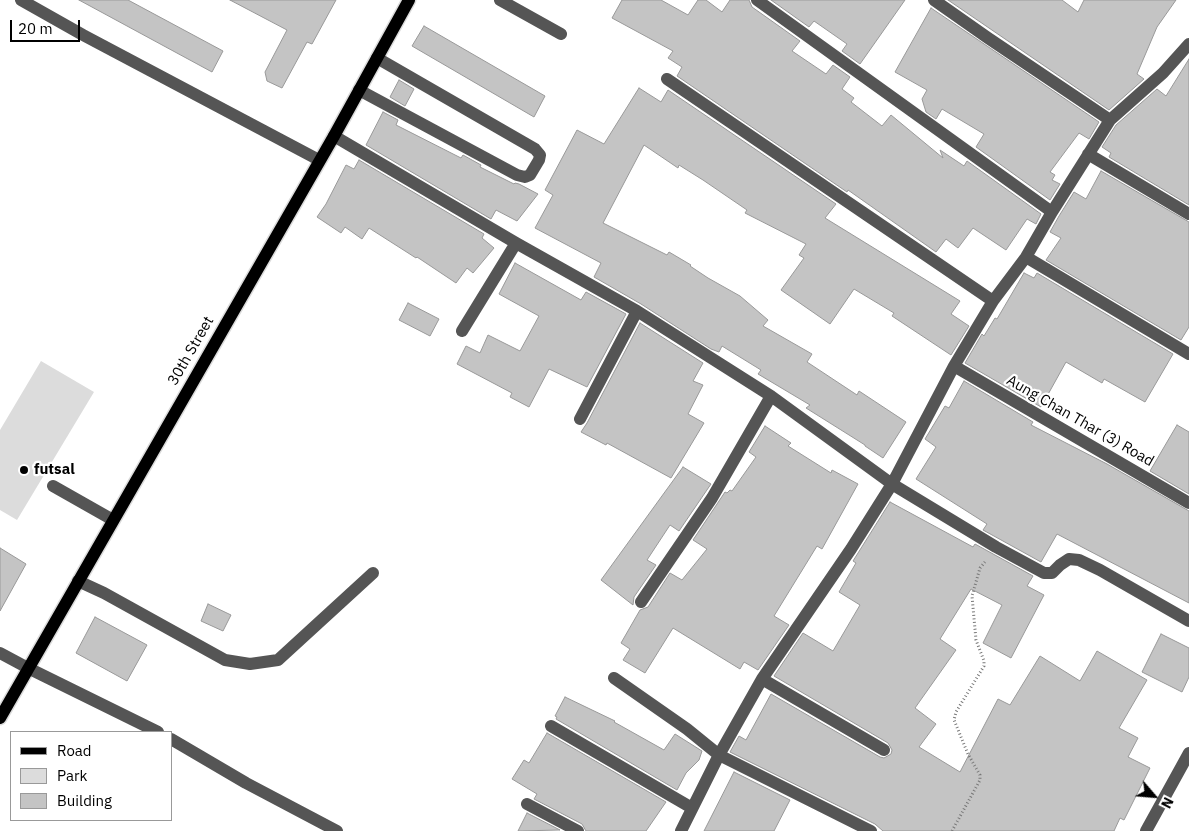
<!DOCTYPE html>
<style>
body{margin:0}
#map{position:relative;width:1189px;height:831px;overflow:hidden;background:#fff;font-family:"IBM Plex Sans",sans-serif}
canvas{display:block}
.legend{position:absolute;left:10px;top:731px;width:162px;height:90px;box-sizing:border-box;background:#fff;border:1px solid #999;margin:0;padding:6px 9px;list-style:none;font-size:15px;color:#000}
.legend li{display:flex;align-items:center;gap:10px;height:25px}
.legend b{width:25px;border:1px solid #999}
.north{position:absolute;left:1129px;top:771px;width:50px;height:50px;-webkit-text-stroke:4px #fff;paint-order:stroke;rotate:117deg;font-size:14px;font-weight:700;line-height:20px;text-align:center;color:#000}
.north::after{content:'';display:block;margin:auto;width:18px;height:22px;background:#000;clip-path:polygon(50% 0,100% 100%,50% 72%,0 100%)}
.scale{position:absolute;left:10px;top:20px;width:70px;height:22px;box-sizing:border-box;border:2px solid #000;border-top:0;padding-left:6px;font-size:15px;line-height:18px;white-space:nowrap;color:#000;-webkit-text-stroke:4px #fff;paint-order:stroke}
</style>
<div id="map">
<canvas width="1189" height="831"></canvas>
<ul class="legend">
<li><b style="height:6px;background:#000"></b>Road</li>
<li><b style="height:14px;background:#dcdcdc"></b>Park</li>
<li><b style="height:14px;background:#c4c4c4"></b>Building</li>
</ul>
<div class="north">N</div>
<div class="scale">20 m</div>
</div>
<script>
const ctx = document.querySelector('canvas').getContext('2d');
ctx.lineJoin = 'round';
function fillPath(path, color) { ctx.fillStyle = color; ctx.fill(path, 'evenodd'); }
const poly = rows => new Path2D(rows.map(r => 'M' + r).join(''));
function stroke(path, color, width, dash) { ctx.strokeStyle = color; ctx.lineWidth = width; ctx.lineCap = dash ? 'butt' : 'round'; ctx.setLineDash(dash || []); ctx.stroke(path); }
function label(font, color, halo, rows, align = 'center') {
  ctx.font = font + ' "IBM Plex Sans",sans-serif'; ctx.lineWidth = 4.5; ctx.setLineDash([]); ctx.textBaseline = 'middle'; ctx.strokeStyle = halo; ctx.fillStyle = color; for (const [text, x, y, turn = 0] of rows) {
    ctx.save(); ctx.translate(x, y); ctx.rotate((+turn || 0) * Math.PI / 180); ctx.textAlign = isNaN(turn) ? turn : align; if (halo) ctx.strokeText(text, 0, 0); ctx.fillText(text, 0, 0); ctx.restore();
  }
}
fillPath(poly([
 [41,361,94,392,17,520,0,510,0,430]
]), '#dcdcdc');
const building = poly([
 [79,0,128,0,223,51,212,72,79,0],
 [230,0,336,0,312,44,307,42,282,88,267,81,265,72,287,30,230,0],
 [622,0,661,0,688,15,698,0,706,0,722,12,730,0,749,0,752,7,800,41,792,51,826,74,833,65,850,77,842,89,854,98,851,102,882,126,891,115,943,158,940,150,964,166,967,161,1041,214,1036,224,1027,219,1006,250,973,228,958,248,946,239,936,252,848,190,847,192,677,76,682,67,668,58,673,51,612,18,622,0],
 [771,0,905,0,860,64,842,51,847,44,814,21,809,27,771,0],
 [948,0,1062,0,1078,12,1084,0,1176,0,1157,27,1137,74,1144,79,1109,110,948,0],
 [931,8,1099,122,1089,139,1079,133,1050,172,1055,175,1052,180,1060,184,1050,200,976,147,984,134,942,109,936,119,926,112,922,99,927,90,895,72,931,8],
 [424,26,545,96,534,117,412,46,424,26],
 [1189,59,1189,205,1109,157,1111,153,1102,147,1116,125,1157,89,1166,96,1189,59],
 [399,80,414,89,405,106,390,97,399,80],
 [639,88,661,102,668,90,836,204,825,218,960,301,951,314,969,326,951,355,892,316,894,313,854,289,830,324,781,290,804,258,799,255,806,244,745,213,747,210,703,180,679,165,678,168,644,145,603,223,667,255,669,252,691,265,690,266,708,278,740,296,768,320,763,326,812,354,807,362,857,395,859,391,906,422,883,458,865,446,865,445,806,408,810,405,758,374,761,370,722,346,719,352,711,349,641,304,594,277,601,263,535,228,553,195,545,190,577,130,604,144,639,88],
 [383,112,398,120,396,125,461,158,463,155,481,165,480,167,514,184,515,183,519,184,538,194,517,221,496,210,491,219,366,145,383,112],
 [359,160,484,234,482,238,494,248,473,273,467,268,456,283,417,257,416,258,369,228,362,239,345,227,341,233,317,217,326,204,346,165,354,169,359,160],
 [1101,171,1189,222,1189,327,1181,340,1046,260,1061,238,1050,232,1059,216,1074,192,1086,199,1101,171],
 [515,263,581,300,586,292,626,314,587,387,549,369,529,407,510,397,512,393,457,364,466,346,480,353,488,335,520,351,539,316,499,294,515,263],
 [1024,273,1034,278,1037,273,1173,354,1145,402,1104,379,1102,383,1066,362,1041,407,965,363,982,334,984,336,995,318,997,319,1024,273],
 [408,303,439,319,430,336,399,320,408,303],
 [640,323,703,363,693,381,703,385,688,414,704,423,671,478,607,443,606,445,581,432,587,423,640,323],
 [964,381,1033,422,1031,425,1107,464,1189,511,1189,603,1057,534,1041,562,983,530,987,524,916,479,936,447,925,439,945,406,949,408,964,381],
 [1177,425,1189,432,1189,494,1150,471,1177,425],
 [765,426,791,443,788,446,831,473,832,470,858,484,822,549,817,546,774,616,789,625,758,670,744,662,740,669,673,628,645,673,623,660,630,649,621,643,640,610,648,607,670,573,682,580,707,549,693,540,725,492,727,493,730,490,732,491,756,457,749,452,765,426],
 [683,467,711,484,679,531,670,525,647,560,656,565,634,597,633,605,601,580,683,467],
 [890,502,973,547,975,544,1033,576,1027,586,1044,595,1011,658,983,643,1002,605,971,589,940,639,956,650,915,708,936,724,919,747,960,772,998,699,1010,705,1040,656,1080,681,1097,651,1147,680,1119,728,1138,738,1128,757,1150,768,1124,820,1120,818,1114,831,883,831,875,824,730,752,739,736,746,740,771,694,880,757,884,758,891,754,892,750,888,743,774,676,803,633,833,651,860,605,839,592,856,563,853,561,890,502],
 [0,548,26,564,0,611,0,548],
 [208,604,231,615,223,631,201,621,208,604],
 [95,617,147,645,127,681,76,653,95,617],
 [1161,634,1189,648,1189,677,1182,692,1142,672,1161,634],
 [565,697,615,721,614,722,664,750,675,734,702,751,699,760,686,773,677,790,556,719,557,717,555,716,565,697],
 [547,733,666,802,646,831,586,831,582,824,534,799,537,794,512,779,524,760,529,763,547,733],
 [734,772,790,800,774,831,704,831,734,772],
 [527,813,560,830,518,831,527,813]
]);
fillPath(building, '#c4c4c4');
stroke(building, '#999', 1);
const major = poly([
 [0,718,334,136,409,0]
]);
stroke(major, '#dbdbdb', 15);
stroke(poly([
 [952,831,980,780,980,775,968,754,954,720,956,712,984,666,984,661,976,640,972,596,980,568,985,562]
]), '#777', 3, [1, 2.5]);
stroke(poly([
 [21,0,83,35,319,160],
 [500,0,561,34],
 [757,0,1052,212],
 [934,0,988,38,1110,120],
 [667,79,993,301],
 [359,90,517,175,525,177,530,175,539,160,540,155,535,149,377,58],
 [334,136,516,243,637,311,771,396,892,484,996,547,1044,573,1052,573,1060,565,1069,559,1079,560,1100,570,1189,621],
 [1088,154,1189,214],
 [1026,257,1189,354],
 [462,331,516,243],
 [954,366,1189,503],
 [580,419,637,311],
 [53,486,113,520],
 [78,581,104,593,225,660,250,664,278,660,373,573],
 [641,602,712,498,771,396],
 [0,653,28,668,158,732],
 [614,678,687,729,719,755,871,831],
 [762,679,884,750],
 [551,726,692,808],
 [171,739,246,783,337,831],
 [527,804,578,831],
 [681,831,719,755,762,679,851,549,892,484,954,366,993,301,1026,257,1052,212,1110,120,1163,73,1189,44],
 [1146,831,1189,753]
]), '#555', 12);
stroke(major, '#000', 12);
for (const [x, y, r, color] of [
 [24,470,5,"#000"]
]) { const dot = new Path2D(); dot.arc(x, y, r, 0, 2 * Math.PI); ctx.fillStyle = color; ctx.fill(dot); stroke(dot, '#fff', 2); }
label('15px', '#000', '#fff', [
 ["30th Street",191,351,-60],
 ["Aung Chan Thar (3) Road",1080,421,30]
]);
label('bold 15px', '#000', '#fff', [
 ["futsal",34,470]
], 'left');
</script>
